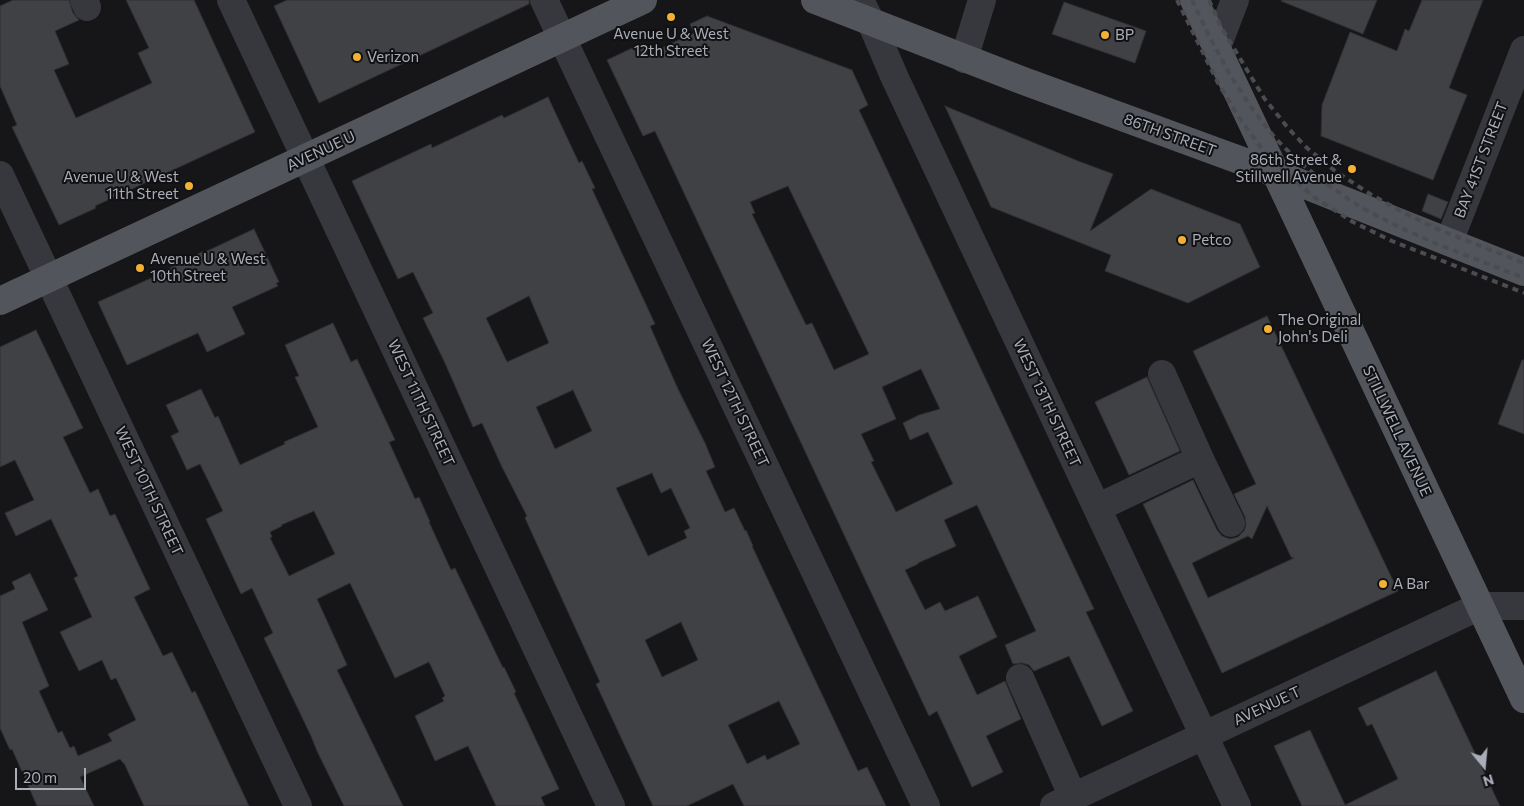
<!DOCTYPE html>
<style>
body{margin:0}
#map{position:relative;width:1524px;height:806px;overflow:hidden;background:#161618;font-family:Commissioner,sans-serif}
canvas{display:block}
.north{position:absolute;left:1459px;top:741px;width:50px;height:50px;-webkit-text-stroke:4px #111113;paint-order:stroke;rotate:163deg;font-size:14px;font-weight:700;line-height:20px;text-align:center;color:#a8adb8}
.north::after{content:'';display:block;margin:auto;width:18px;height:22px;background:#a8adb8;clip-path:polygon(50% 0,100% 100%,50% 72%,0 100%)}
.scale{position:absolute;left:15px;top:768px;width:71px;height:22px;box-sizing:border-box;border:2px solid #a8adb8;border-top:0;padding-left:6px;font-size:15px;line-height:18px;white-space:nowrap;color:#a8adb8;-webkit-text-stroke:4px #111113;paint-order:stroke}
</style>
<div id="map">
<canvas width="1524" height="806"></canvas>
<div class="north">N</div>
<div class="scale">20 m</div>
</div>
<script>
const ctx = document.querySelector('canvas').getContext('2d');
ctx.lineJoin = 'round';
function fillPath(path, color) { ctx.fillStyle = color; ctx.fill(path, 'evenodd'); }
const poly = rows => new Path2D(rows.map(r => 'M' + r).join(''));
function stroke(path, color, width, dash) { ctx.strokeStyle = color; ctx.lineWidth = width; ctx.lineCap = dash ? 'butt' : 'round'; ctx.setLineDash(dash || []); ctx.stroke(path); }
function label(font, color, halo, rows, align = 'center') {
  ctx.font = font + ' Commissioner,sans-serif'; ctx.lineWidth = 4; ctx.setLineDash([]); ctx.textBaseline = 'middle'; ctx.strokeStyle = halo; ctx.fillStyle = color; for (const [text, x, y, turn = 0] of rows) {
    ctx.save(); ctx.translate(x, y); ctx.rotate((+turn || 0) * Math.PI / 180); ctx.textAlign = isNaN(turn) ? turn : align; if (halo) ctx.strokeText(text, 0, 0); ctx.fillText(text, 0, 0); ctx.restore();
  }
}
const building = poly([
 [13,0,69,0,73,13,79,20,55,31,69,64,54,70,76,118,152,83,138,53,149,48,126,0,194,0,255,132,95,206,96,208,59,225,12,127,17,125,0,86,0,6,13,0],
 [287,0,529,0,529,4,319,103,274,6,287,0],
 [1282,0,1377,0,1363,34,1281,1,1282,0],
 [1422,0,1483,0,1449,88,1467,95,1433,180,1321,136,1322,105,1350,32,1397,51,1405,29,1409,31,1422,0],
 [1064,2,1146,31,1135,63,1052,34,1064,2],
 [707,16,852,70,868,105,859,110,1094,609,1086,612,1133,711,1102,726,1069,656,1034,671,1029,665,1022,663,1013,664,1005,645,1036,631,977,505,944,520,956,546,918,563,918,564,905,570,925,610,940,602,945,611,978,596,997,637,959,656,977,695,1005,681,1021,719,986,736,1003,772,972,787,937,711,929,716,655,131,643,136,607,60,643,43,649,54,694,33,690,24,707,16],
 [788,186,869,354,834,370,812,323,806,325,752,214,755,213,750,202,788,186],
 [921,369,940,409,919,415,903,423,910,440,928,432,953,484,896,512,871,462,874,461,861,434,896,419,882,387,921,369],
 [548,97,579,163,582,161,595,188,592,189,655,324,650,326,678,389,705,443,715,467,706,471,725,512,734,508,745,531,746,530,753,546,752,546,858,771,867,767,886,806,744,806,733,784,687,806,653,806,596,684,600,682,525,518,527,516,502,467,482,423,473,427,445,363,423,318,433,313,413,272,398,279,352,181,431,144,432,148,502,115,504,118,548,97],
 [529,296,549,343,507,362,486,318,529,296],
 [573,390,592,431,555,449,536,407,573,390],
 [652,473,661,493,671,488,690,528,684,531,687,538,648,556,616,488,652,473],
 [681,622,698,660,662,677,645,640,681,622],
 [779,701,800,744,767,760,765,755,747,764,728,725,779,701],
 [945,106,1078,161,1113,174,1090,231,1151,189,1240,224,1260,267,1188,303,1105,271,1111,255,991,207,945,106],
 [1428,194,1448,202,1441,219,1422,211,1428,194],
 [254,229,279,282,276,283,278,286,232,307,245,334,207,352,198,333,127,365,98,302,167,271,166,270,204,251,205,252,254,229],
 [1267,316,1398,591,1222,673,1143,504,1193,480,1217,530,1222,536,1230,539,1238,537,1244,531,1246,525,1245,517,1234,494,1256,484,1193,351,1267,316],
 [1267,506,1291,557,1294,558,1208,598,1192,563,1248,536,1252,539,1267,506],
 [333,323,351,362,357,359,395,440,389,442,415,499,419,497,430,522,429,522,451,570,455,568,503,668,504,667,516,692,514,693,559,789,541,797,545,806,496,806,468,746,435,761,415,716,444,701,442,698,445,696,429,662,395,678,350,583,317,599,347,665,337,670,403,806,344,806,317,751,311,736,264,638,273,633,252,588,241,594,206,519,223,511,200,464,187,470,171,436,179,432,166,405,201,389,215,418,218,416,240,465,285,444,284,442,318,427,295,377,299,376,285,345,333,323],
 [314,511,335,554,289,576,270,538,272,537,270,532,282,526,281,525,314,511],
 [36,330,83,428,63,437,90,493,98,489,110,516,115,514,150,589,134,597,163,656,172,652,192,693,195,691,249,806,144,806,124,763,123,763,120,759,80,777,94,806,37,806,12,749,10,750,0,728,0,596,15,589,12,582,30,573,48,610,22,622,49,686,39,691,58,733,62,731,70,748,74,746,78,756,112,741,108,734,136,720,116,678,111,680,102,660,79,671,60,632,92,617,74,578,78,576,51,519,16,536,5,513,34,500,15,460,0,467,0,347,36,330],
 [1522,360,1524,360,1524,434,1498,424,1522,360],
 [1147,377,1180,451,1129,475,1095,402,1147,377],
 [1436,671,1500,806,1302,806,1274,746,1310,730,1345,805,1398,779,1372,724,1367,726,1358,708,1436,671]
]);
fillPath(building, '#404145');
stroke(building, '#303034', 1);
stroke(poly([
 [84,0,87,7],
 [231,0,611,806],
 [544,0,926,806],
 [860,0,871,22,894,76,1237,806],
 [1217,47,1235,0],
 [964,59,982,0],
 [0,175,298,806],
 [1449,242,1524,50],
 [1162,374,1200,459],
 [1097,508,1200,459,1231,523],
 [1020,678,1073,797],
 [1054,806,1480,606,1524,606]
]), '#37383d', 28);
stroke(poly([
 [815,0,1021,80,1275,173,1524,272],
 [1194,0,1524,699],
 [0,301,643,0]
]), '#53555c', 28);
stroke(poly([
 [1177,0,1218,83,1238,116,1262,149,1284,171,1314,197,1353,222,1392,241,1524,293],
 [1192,0,1208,34,1230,75,1251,107,1275,138,1296,159,1325,183,1362,208,1399,227,1437,244,1524,278],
 [1209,0,1221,27,1264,98,1288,128,1307,148,1335,171,1370,194,1406,214,1442,231,1524,263]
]), '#4a4c52', 4, [6, 5]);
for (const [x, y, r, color] of [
 [671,17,5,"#f2b134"],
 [1105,35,5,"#f2b134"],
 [357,57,5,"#f2b134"],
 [1352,169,5,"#f2b134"],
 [189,186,5,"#f2b134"],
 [1182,240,5,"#f2b134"],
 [140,268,5,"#f2b134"],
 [1268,329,5,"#f2b134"],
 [1383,584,5,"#f2b134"]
]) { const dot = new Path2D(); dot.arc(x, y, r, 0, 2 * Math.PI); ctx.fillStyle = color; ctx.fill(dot); stroke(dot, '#111113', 2); }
label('15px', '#a8adb8', '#111113', [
 ["Avenue U & West",671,34,"center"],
 ["12th Street",671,51,"center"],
 ["BP",1115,35],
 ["Verizon",367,57],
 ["86th Street &",1342,160,"right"],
 ["Stillwell Avenue",1342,177,"right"],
 ["Avenue U & West",179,177,"right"],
 ["11th Street",179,194,"right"],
 ["Petco",1192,240],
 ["Avenue U & West",150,259],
 ["10th Street",150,276],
 ["The Original",1278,320],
 ["John's Deli",1278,337],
 ["A Bar",1393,584]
], 'left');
label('15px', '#a8adb8', '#111113', [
 ["86TH STREET",1170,135,20],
 ["AVENUE U",321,151,-25],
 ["BAY 41ST STREET",1481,160,-69],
 ["WEST 11TH STREET",421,403,65],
 ["WEST 12TH STREET",735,403,65],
 ["WEST 13TH STREET",1047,403,65],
 ["STILLWELL AVENUE",1397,431,65],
 ["WEST 10TH STREET",149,491,65],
 ["AVENUE T",1267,706,-25]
]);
</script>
